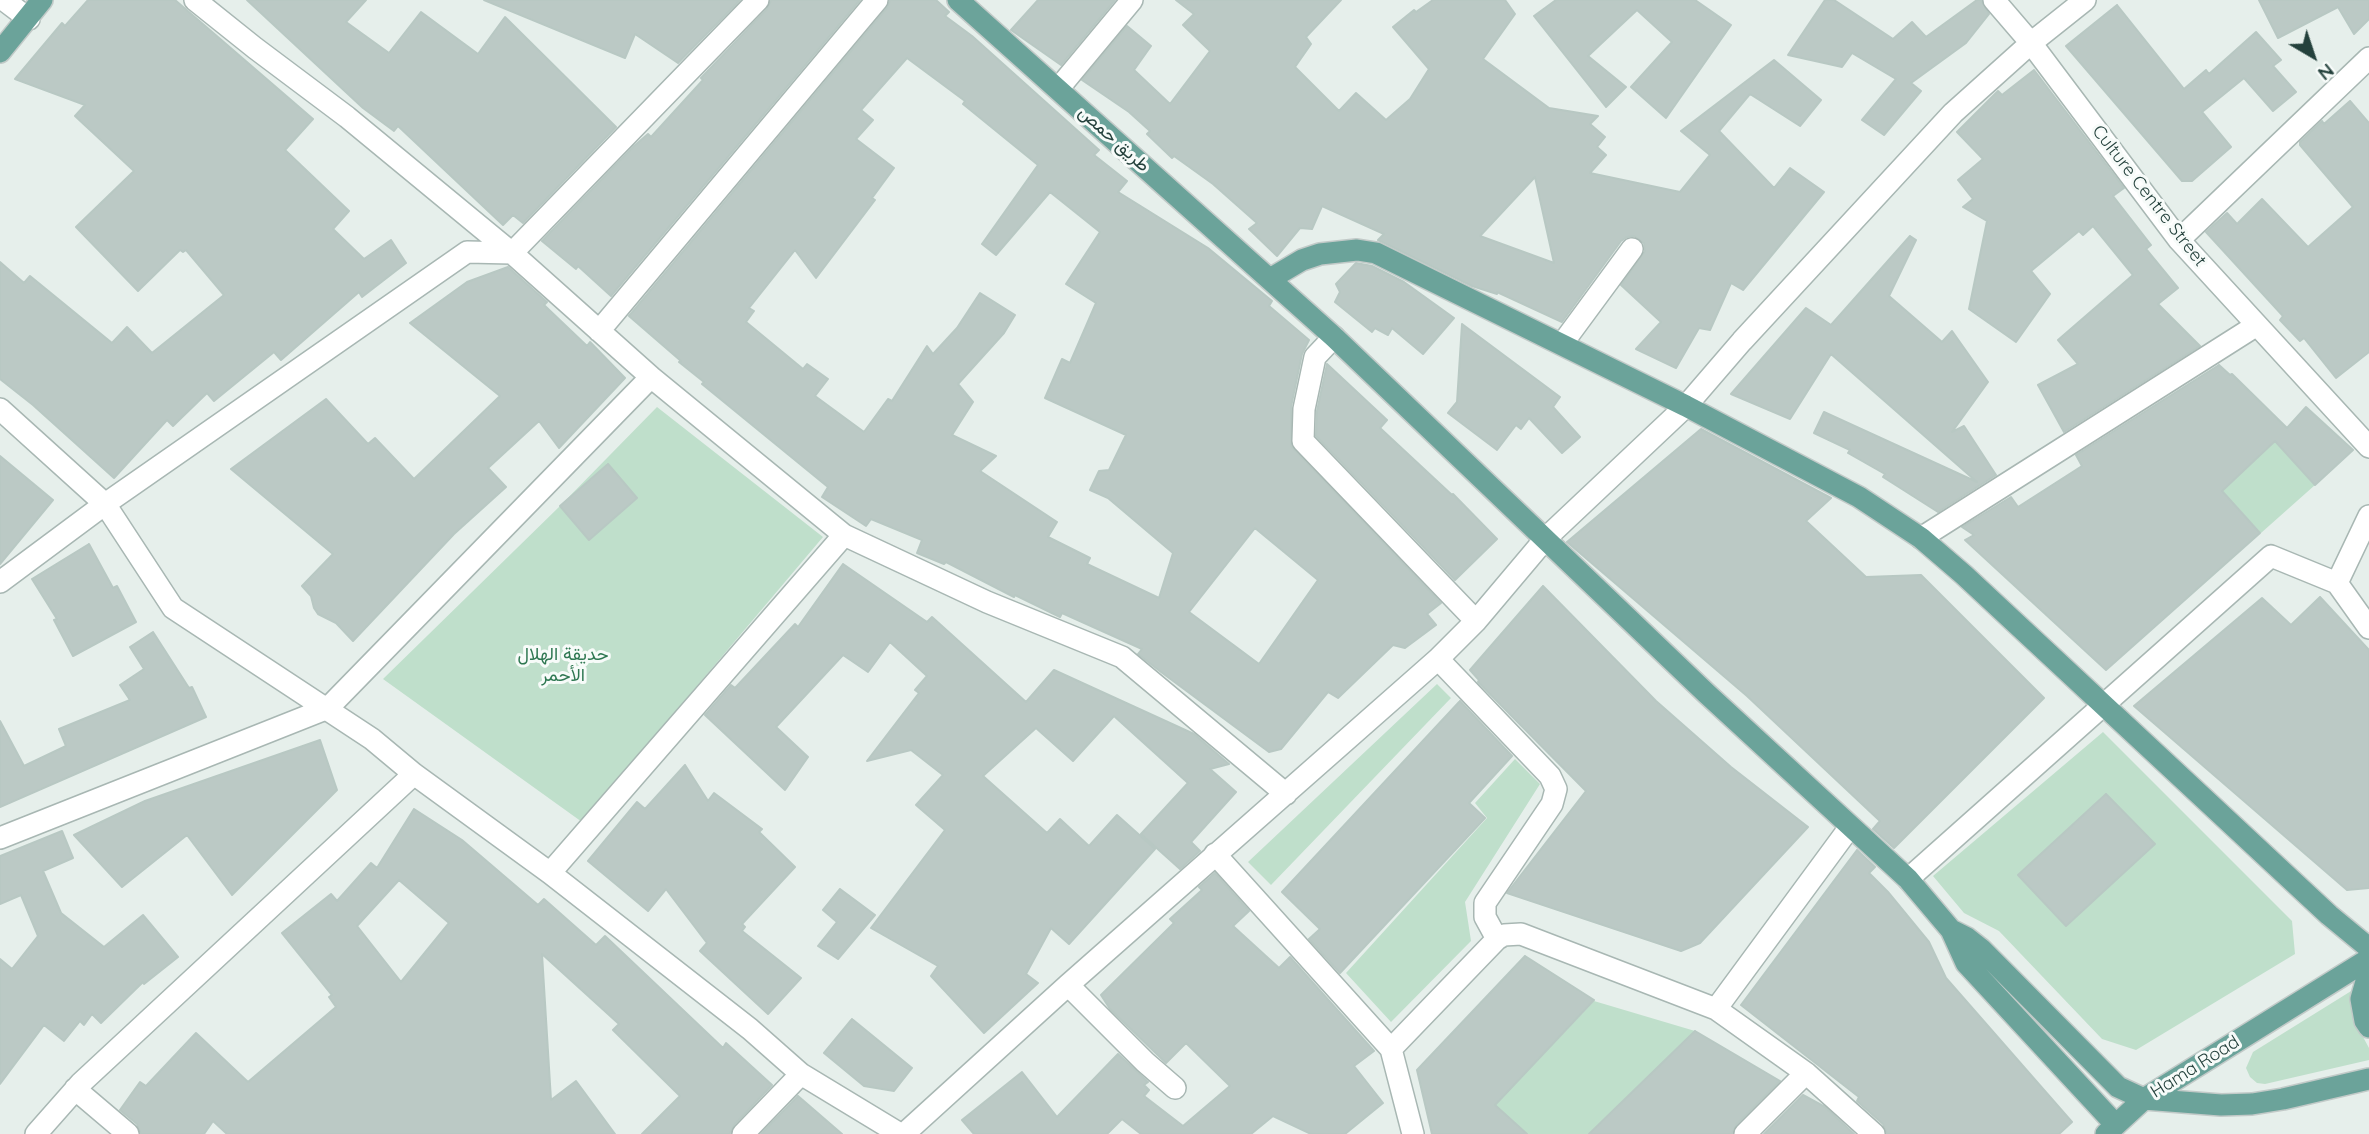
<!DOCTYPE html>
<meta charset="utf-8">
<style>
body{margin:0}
#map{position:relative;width:2369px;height:1134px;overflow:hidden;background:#e6efeb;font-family:Quicksand,sans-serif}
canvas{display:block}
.north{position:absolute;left:2278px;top:21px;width:70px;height:70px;-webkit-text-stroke:5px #f7fbf9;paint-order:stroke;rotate:141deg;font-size:19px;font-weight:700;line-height:28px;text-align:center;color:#24413c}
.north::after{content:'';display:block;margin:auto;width:24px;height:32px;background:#24413c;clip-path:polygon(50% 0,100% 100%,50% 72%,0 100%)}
</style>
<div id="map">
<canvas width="2369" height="1134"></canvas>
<div class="north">N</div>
</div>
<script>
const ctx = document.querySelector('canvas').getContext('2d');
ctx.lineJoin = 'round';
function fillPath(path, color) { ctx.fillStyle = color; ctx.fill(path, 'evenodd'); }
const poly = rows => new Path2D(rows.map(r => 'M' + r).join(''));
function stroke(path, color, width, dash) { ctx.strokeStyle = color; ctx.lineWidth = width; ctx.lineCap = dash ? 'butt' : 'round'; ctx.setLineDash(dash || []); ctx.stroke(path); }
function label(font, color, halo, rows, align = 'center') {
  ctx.font = font + ' Quicksand,Vazirmatn,sans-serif'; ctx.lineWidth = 6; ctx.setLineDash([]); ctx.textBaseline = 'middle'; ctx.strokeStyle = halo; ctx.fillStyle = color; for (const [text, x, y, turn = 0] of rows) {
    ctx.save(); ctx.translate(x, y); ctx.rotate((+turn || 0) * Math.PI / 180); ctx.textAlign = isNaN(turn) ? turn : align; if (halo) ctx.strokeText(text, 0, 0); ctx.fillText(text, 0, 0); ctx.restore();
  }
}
fillPath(poly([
 [657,407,823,537,582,822,383,679,560,506],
 [2275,441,2315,485,2261,533,2201,468],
 [1437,684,1451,698,1271,885,1248,862],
 [2103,732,2292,921,2295,954,2136,1050,2102,1039,1999,931,1964,913,1933,876],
 [1515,759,1540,784,1465,902,1471,941,1391,1022,1346,973,1487,818,1475,803],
 [2356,988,2356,1024,2369,1048,2369,1060,2265,1084,2257,1083,2250,1077,2246,1068,2253,1052],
 [1594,1001,1695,1031,1589,1134,1527,1134,1495,1105]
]), '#bfdfcb');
const building = poly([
 [88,0,175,0,313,119,285,150,349,211,333,229,364,259,391,240,406,263,362,297,359,292,281,360,274,352,214,401,207,393,173,426,167,420,114,478,33,405,0,379,0,262,24,283,30,276,112,343,127,327,152,353,224,295,186,250,183,252,180,250,138,291,76,227,134,171,75,116,85,105,15,79,62,23,65,26,88,0],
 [247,0,366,0,346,22,389,53,421,12,478,54,505,17,616,127,523,223,513,215,503,225,398,126,394,131,363,108,247,0],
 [484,0,740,0,678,63,635,34,625,58,484,0],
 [771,0,860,0,611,296,578,266,576,269,542,241,634,146,648,134,651,137,703,80,701,78,767,9,771,0],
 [890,0,936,0,949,12,945,16,972,36,1099,150,1094,155,1127,181,1118,192,1208,248,1272,301,1269,306,1309,340,1302,354,1291,407,1291,446,1441,603,1427,614,1436,625,1405,648,1393,645,1338,698,1328,692,1281,749,1269,752,1161,672,1138,654,1142,649,1062,613,1060,617,1015,595,1014,597,946,562,944,564,917,553,922,540,871,519,866,526,822,497,828,487,702,384,704,382,679,362,681,361,629,316,887,8,890,0],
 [907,58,965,101,963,104,1038,165,982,244,996,255,1050,192,1100,232,1066,284,1096,303,1070,363,1062,359,1045,398,1126,435,1109,470,1099,471,1090,490,1108,498,1173,553,1159,598,1087,564,1090,558,1048,537,1057,522,980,471,996,456,952,435,973,402,958,384,1004,333,1015,315,980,293,957,328,933,354,927,346,892,401,888,399,864,432,815,396,828,379,807,364,803,369,746,322,754,311,749,308,795,250,816,278,875,200,872,198,894,168,856,139,873,120,861,110,907,58],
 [1255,528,1318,580,1259,664,1189,612,1255,528],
 [1038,0,1115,0,1061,65,1011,30,1038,0],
 [1176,0,1341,0,1306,37,1311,44,1295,67,1339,111,1356,93,1386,120,1410,99,1429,69,1393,27,1414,10,1416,12,1433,0,1505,0,1515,14,1483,59,1549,108,1598,116,1590,124,1605,137,1597,147,1606,155,1590,173,1680,192,1710,155,1681,131,1774,60,1821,100,1800,126,1750,94,1719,131,1774,188,1790,168,1824,192,1743,290,1731,283,1710,330,1699,328,1676,368,1636,349,1661,322,1621,285,1645,251,1644,243,1634,236,1627,237,1621,241,1562,322,1497,292,1497,294,1472,286,1378,240,1384,234,1322,206,1312,229,1300,228,1277,256,1249,229,1257,223,1213,184,1174,156,1172,158,1147,134,1150,131,1129,112,1082,80,1127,26,1151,46,1134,70,1170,104,1210,51,1183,25,1194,14,1176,0],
 [1535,177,1554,263,1480,236,1535,177],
 [1556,0,1695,0,1731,25,1666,118,1631,87,1672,42,1637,10,1588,56,1626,87,1606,107,1534,16,1556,0],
 [1825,0,1834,0,1893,39,1912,22,1926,37,1977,0,1981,0,1989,14,1966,43,1911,83,1921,91,1884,135,1862,120,1896,79,1852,53,1842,67,1788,55,1825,0],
 [2259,0,2369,0,2369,19,2354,34,2338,7,2278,38,2259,0],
 [2117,5,2184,89,2206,70,2209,74,2256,32,2281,60,2273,66,2296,92,2273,111,2244,78,2202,112,2231,147,2192,181,2182,181,2066,46,2117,5],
 [2034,70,2124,188,2113,196,2151,245,2146,249,2178,288,2158,304,2200,346,2064,432,2038,385,2078,364,2058,340,2133,275,2093,226,2083,235,2079,231,2031,271,2050,294,2016,342,1969,309,1987,221,1963,207,1973,199,1958,180,1983,159,1957,132,1998,91,2002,95,2034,70],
 [2350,101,2369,123,2369,352,2336,378,2304,338,2300,341,2280,320,2283,316,2206,232,2227,213,2237,224,2262,199,2308,247,2353,207,2300,145,2300,142,2322,121,2324,124,2350,101],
 [1910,236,1916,240,1889,296,1942,342,1952,331,1988,382,1952,432,1964,426,1996,475,1938,512,1883,477,1885,474,1848,453,1850,450,1814,433,1824,412,1977,482,1831,354,1790,419,1731,394,1806,308,1831,325,1910,236],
 [1356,263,1372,266,1404,282,1454,318,1423,354,1392,328,1388,335,1375,328,1372,332,1335,302,1340,292,1336,284,1356,263],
 [508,267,547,302,544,305,587,346,590,342,625,378,559,448,539,421,488,468,506,487,454,534,353,641,336,623,318,614,314,608,311,596,302,586,333,554,231,469,326,399,368,444,375,438,414,479,500,396,410,323,467,282,508,267],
 [1462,324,1560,397,1553,407,1580,437,1562,453,1529,418,1521,429,1516,425,1497,450,1448,413,1457,402,1462,324],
 [1327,364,1387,420,1380,428,1452,495,1453,494,1497,539,1455,580,1316,436,1317,411,1327,364],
 [2219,365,2230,375,2232,374,2287,428,2306,407,2353,450,2315,485,2275,441,2222,491,2260,533,2106,670,1965,540,1974,535,1962,527,2011,497,2018,507,2082,466,2076,455,2219,365],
 [1701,429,1831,498,1806,521,1866,577,1921,575,2044,698,1894,848,1873,829,1880,821,1747,696,1567,542,1701,429],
 [0,456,53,500,0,564,0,456],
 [608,464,637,498,589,540,560,506,608,464],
 [89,544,113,588,117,586,136,622,73,656,54,620,57,619,32,579,89,544],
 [843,564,927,622,932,617,1026,702,1054,670,1194,734,1229,764,1210,769,1236,792,1191,842,1200,851,1180,869,1141,834,1188,783,1114,716,1073,761,1036,728,983,776,1047,833,1060,819,1089,846,1117,815,1155,849,1069,944,1051,928,1026,974,1038,983,984,1033,931,976,938,966,871,928,945,830,916,805,943,775,911,750,867,761,919,693,915,690,927,676,890,642,868,672,843,655,776,727,808,757,785,790,705,715,731,685,735,688,795,624,798,627,843,564],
 [1543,586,1656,701,1731,767,1808,827,1700,943,1681,951,1507,893,1586,791,1478,682,1479,680,1470,670,1543,586],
 [2320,597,2369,650,2369,888,2347,890,2134,706,2262,598,2291,625,2320,597],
 [153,632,189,688,192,687,206,717,0,807,0,721,24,766,66,746,59,729,130,700,120,685,144,669,130,647,153,632],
 [1460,701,1512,756,1469,803,1485,818,1340,973,1309,939,1320,929,1282,892,1460,701],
 [320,740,337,790,232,895,187,835,122,887,74,835,145,801,320,740],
 [685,765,708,801,714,793,762,829,759,832,795,867,742,924,745,927,742,931,801,978,768,1014,700,951,707,943,666,889,648,911,588,861,637,802,645,809,685,765],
 [2106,794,2155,844,2066,926,2018,875,2106,794],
 [414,809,462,840,538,905,544,899,596,945,605,936,723,1048,726,1043,772,1085,734,1125,730,1134,642,1134,680,1096,613,1030,619,1024,542,954,551,1100,576,1081,615,1134,227,1134,213,1121,204,1134,141,1134,137,1124,120,1110,140,1082,146,1086,196,1033,248,1082,336,1007,329,997,332,995,282,933,331,894,337,901,371,863,377,868,414,809],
 [399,880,449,923,401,982,357,926,399,880],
 [62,831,73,858,43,871,61,913,104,947,143,915,178,957,144,984,143,982,101,1023,92,1014,84,1025,80,1021,64,1041,44,1025,0,1084,0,959,12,969,38,936,21,895,0,904,0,856,62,831],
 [1857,850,1875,867,1869,873,1888,892,1929,942,1946,978,2072,1122,2059,1134,1887,1134,1883,1124,1857,1101,1859,1097,1741,1005,1857,850],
 [1215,873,1249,911,1233,926,1279,968,1290,957,1374,1051,1354,1066,1383,1103,1345,1134,1311,1134,1273,1116,1251,1134,1141,1134,1122,1119,1107,1134,974,1134,962,1120,1022,1072,1057,1117,1118,1054,1148,1082,1144,1085,1149,1090,1144,1096,1183,1126,1230,1086,1186,1043,1166,1063,1110,1009,1101,995,1174,923,1170,919,1202,890,1199,887,1215,873],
 [840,889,875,915,838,959,818,946,837,922,823,910,840,889],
 [1525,956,1594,1000,1495,1105,1527,1134,1432,1134,1417,1070,1525,956],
 [852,1019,912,1068,894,1091,864,1086,824,1053,852,1019],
 [1695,1031,1780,1081,1736,1125,1732,1134,1589,1134,1695,1031],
 [1803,1095,1825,1107,1854,1134,1764,1134,1803,1095],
 [798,1096,842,1134,761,1134,798,1096]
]);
fillPath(building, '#bbc9c5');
stroke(building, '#b8c8c3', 2);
const minor = poly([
 [4,0,29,19],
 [195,0,255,48,347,117,512,253,651,377,844,535,987,602,1122,657,1286,794],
 [1994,0,2031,43,2179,240,2369,447],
 [1058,89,1132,0],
 [2179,240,2369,58],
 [599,331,877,0],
 [1334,337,1315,357,1304,409,1303,441,1476,621],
 [1562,344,1632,249],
 [0,409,105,504,173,608,372,739,414,774,550,873,750,1029,801,1074,900,1134],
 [2369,516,2337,583,2369,628],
 [1921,538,2257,325],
 [0,582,105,504,467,252,512,253,758,0],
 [1438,659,1550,776,1556,789,1552,804,1485,903,1485,917,1497,939],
 [0,838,328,708,651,377],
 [1215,854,1391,1049,1413,1134],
 [550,873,844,535],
 [1908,879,2271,556,2337,583],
 [1068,985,1145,1062,1175,1088],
 [1716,1009,1850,827],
 [1391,1049,1497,939,1504,935,1521,934,1716,1009,1806,1073,1874,1134],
 [75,1089,128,1134],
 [36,1134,81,1083,414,774],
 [743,1134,801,1074],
 [904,1134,1068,985,1438,659,1476,621,1546,538,1686,406,1742,341,1953,113,2031,43,2085,0],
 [1745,1134,1806,1073]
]);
const major = poly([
 [958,0,1334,337,1706,693,1908,879,1951,930,1966,963,2115,1124],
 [0,52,42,0],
 [1270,279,1302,260,1320,254,1357,250,1376,253,1686,406,1859,497,1921,538,1964,575,2329,915,2369,948],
 [1951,930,1967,938,1981,949,2118,1087,2144,1099,2221,1105,2252,1104,2283,1099,2369,1079],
 [2369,971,2361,999,2365,1021,2369,1027],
 [2106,1134,2144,1099,2369,959]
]);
stroke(minor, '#a8b7b3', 24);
stroke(major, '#c2cac8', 24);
stroke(minor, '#fff', 21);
stroke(major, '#6ba39a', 21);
label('18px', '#24413c', '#f7fbf9', [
 ["طريق حمص",1114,139,42],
 ["Culture Centre Street",2149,196,52],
 ["Hama Road",2195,1067,-32]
]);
label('18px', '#2f7852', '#f7fbf9', [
 ["حديقة الهلال",563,655],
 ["الأحمر",563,676]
]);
</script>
